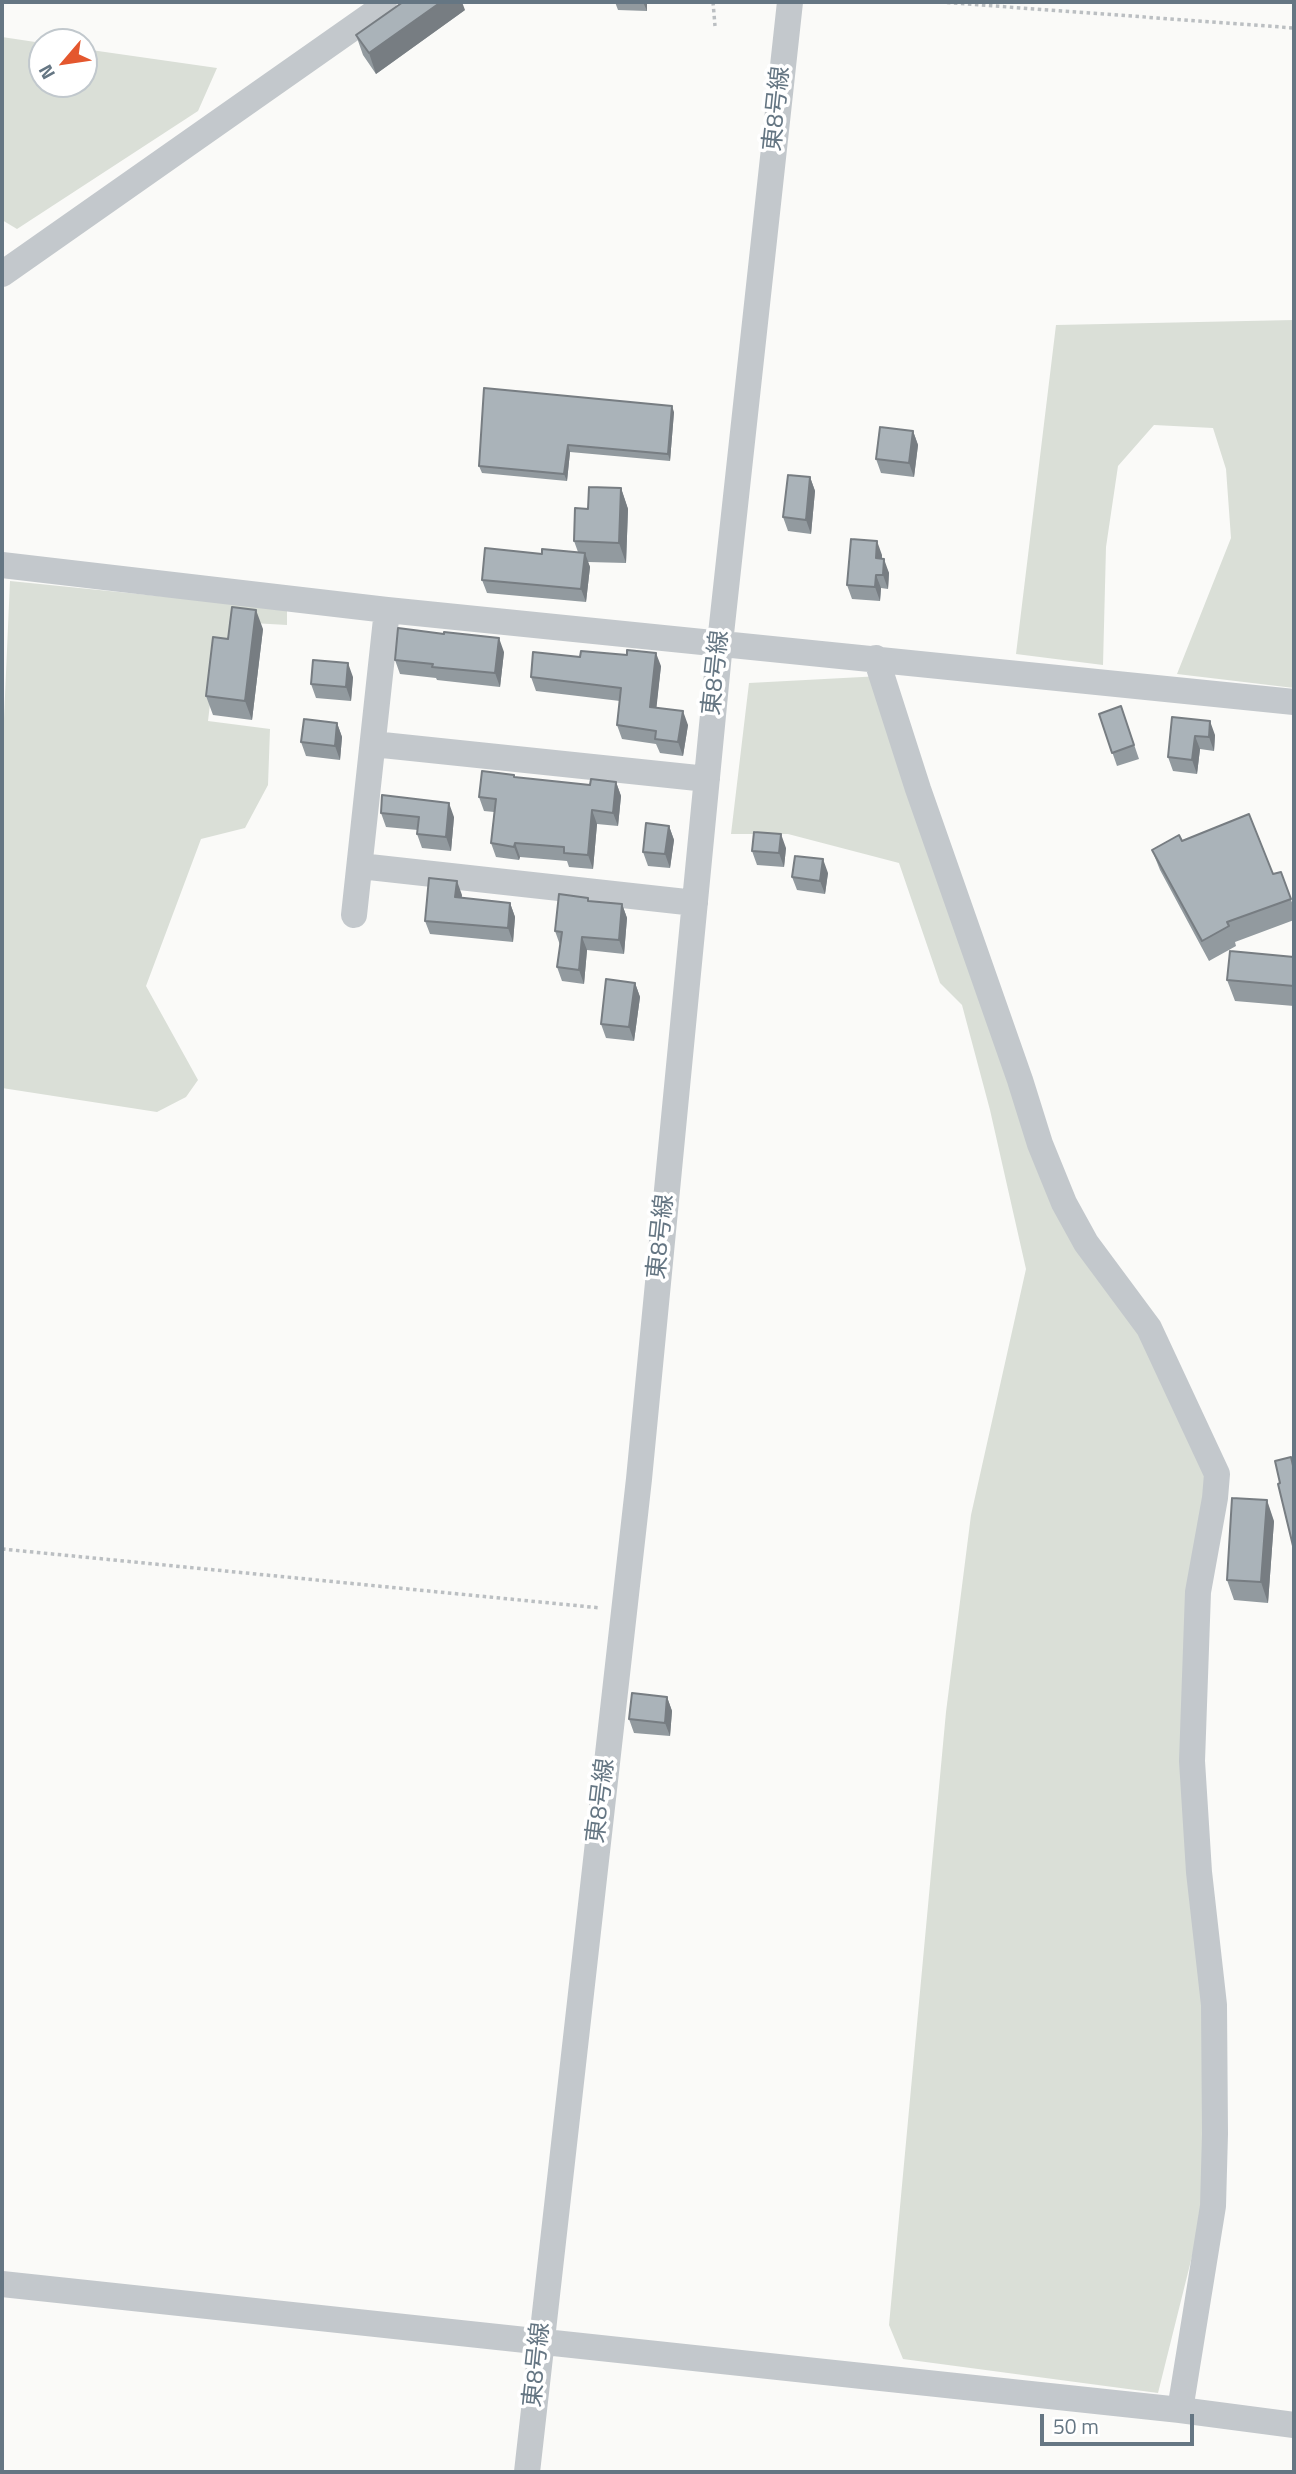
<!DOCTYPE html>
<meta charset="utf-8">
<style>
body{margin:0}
#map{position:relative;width:1296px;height:2474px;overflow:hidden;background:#fafaf8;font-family:"Titillium Web",sans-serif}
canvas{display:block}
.frame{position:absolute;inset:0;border:4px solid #657683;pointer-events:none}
.north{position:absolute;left:28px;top:28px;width:70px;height:70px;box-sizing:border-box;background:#fff;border:2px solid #c1c8cd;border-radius:50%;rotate:241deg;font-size:19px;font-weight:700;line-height:28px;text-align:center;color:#657683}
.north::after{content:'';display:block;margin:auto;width:24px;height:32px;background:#e4572e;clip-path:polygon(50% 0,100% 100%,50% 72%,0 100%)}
.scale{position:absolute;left:1040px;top:2414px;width:154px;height:32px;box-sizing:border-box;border:4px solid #657683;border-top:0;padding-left:9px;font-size:21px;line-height:24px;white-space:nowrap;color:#657683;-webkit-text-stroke:5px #fff;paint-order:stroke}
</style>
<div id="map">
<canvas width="1296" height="2474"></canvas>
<div class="frame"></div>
<div class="north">N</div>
<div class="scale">50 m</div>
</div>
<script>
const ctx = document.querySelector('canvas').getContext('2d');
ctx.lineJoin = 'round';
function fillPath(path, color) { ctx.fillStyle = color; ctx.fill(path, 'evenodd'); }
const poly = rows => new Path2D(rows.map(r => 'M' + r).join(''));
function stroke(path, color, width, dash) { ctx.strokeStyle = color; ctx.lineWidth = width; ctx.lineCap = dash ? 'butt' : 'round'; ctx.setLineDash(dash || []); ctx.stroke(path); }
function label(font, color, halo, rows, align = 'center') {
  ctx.font = font + ' "Titillium Web","Noto Sans JP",sans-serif'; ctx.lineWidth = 7; ctx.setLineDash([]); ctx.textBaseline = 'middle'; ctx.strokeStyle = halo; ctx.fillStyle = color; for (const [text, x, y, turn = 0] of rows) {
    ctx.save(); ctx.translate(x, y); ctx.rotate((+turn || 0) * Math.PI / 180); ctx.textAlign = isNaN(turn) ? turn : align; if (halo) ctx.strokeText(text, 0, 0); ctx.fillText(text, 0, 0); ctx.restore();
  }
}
fillPath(poly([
 [2,37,42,43,42,84,84,84,84,49,217,68,198,111,17,229,2,220],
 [1294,320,1294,688,1177,674,1231,538,1226,469,1213,428,1154,425,1118,466,1106,547,1103,665,1016,654,1056,325],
 [10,581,287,609,287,625,235,622,232,650,216,653,208,721,270,729,268,785,245,828,201,839,146,986,198,1080,186,1097,157,1112,2,1088,2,764],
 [881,676,1040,1144,1217,1474,1198,1592,1214,2168,1158,2393,903,2359,889,2325,946,1712,971,1515,1026,1269,990,1110,962,1005,940,983,899,863,788,834,731,834,749,683]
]), '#dadfd7');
stroke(poly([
 [713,2,715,26],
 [940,2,1294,28],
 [2,1549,601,1608]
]), '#bbbfc2', 3.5, [3.5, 3.5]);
stroke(poly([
 [2,274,374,13,384,2],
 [2,565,387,610,1294,702],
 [876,658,918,789,1020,1080,1040,1144,1064,1203,1086,1243,1149,1328,1217,1474,1215,1498,1198,1592,1192,1761,1199,1872,1214,2005,1215,2134,1213,2206,1180,2410],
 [373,744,707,779],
 [360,866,695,903],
 [354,915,387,610],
 [2,2284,1180,2410,1294,2425],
 [527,2472,639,1479,720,643,790,2]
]), '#c3c8cc', 26);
fillPath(poly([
 [615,2,647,2,647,11,618,10],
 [465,10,376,74,363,55,356,35],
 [674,412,670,461,570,452,567,481,482,473,479,466],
 [913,431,918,445,914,477,881,473,876,459],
 [810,477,815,491,811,534,788,531,783,517],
 [621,488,628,509,626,563,588,562,590,567,586,602,487,593,482,580,542,554,578,552,574,541],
 [882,555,882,559,889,573,888,589,881,588,880,601,852,599,847,585],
 [263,629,252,720,213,715,206,696,228,639],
 [504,652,500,687,437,680,436,678,400,674,395,660],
 [661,666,656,708,688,725,683,756,660,753,656,744,622,739,617,725,620,701,536,691,531,677],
 [353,677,351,701,316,698,311,684],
 [1121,706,1139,759,1117,766,1099,714],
 [1172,717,1215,735,1214,751,1200,749,1197,774,1173,771,1168,757],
 [337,723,342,737,340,760,306,756,301,742],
 [515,777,590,785,616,782,621,796,618,826,597,824,593,869,569,867,567,861,520,857,519,860,496,857,491,843,494,812,484,811,479,797],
 [381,813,454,817,451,851,422,848,417,834,418,830,386,827],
 [669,826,674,840,670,868,648,866,643,852],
 [1182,841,1273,874,1281,872,1294,908,1294,920,1235,942,1236,946,1209,961,1160,870,1152,850],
 [786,848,784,867,757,865,752,851],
 [828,873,825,894,797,890,792,877],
 [462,895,461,898,510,903,515,917,513,942,430,934,425,921],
 [588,898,589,901,622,904,627,918,624,954,587,950,584,984,562,981,557,967,560,945,555,931],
 [1294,957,1294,1006,1235,1001,1227,980],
 [635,983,640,997,634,1041,606,1038,601,1024],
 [1274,1521,1268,1603,1234,1600,1227,1580],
 [667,1697,672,1711,670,1736,634,1733,629,1719]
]), '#929a9f');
fillPath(poly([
 [441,2,462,2,465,10,376,74,369,53],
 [643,2,647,2,647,11],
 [672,406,674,412,670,461,668,454],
 [913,431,918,445,914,477,909,463],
 [568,445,570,452,567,481,564,474],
 [810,477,815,491,811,534,806,520],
 [621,488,628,509,626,563,619,543],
 [877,541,882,555,881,572,876,558],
 [585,553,590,567,586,602,581,589],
 [884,559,889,573,888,589,883,575],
 [876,575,881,588,880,601,875,587],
 [256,610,263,629,252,720,245,701],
 [499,638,504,652,500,687,495,673],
 [656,653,661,666,655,721,650,707],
 [348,663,353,677,351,701,346,687],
 [683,711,688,725,683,756,678,742],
 [1210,721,1215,735,1214,751,1209,737],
 [337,723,342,737,340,760,335,746],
 [1195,736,1200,749,1197,774,1192,760],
 [616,782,621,796,618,826,613,813],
 [449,803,454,817,451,851,446,837],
 [592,810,597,824,593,869,588,855],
 [669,826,674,840,670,868,665,854],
 [781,834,786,848,784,867,779,853],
 [515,843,520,857,519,860,514,847],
 [823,859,828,873,825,894,820,881],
 [457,881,462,895,460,911,455,897],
 [510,903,515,917,513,942,508,928],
 [622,904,627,918,624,954,619,940],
 [582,937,587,950,584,984,579,970],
 [635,983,640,997,634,1041,629,1027],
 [1267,1500,1274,1521,1268,1603,1261,1582],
 [667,1697,672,1711,670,1736,665,1723]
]), '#777d82');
const building = poly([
 [403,2,441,2,369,53,356,35,403,2],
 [484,388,672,406,668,454,568,445,564,474,479,466,484,388],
 [880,427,913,431,909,463,876,459,880,427],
 [788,475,810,477,806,520,783,517,788,475],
 [589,487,621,488,619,543,574,541,575,508,588,509,589,487],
 [851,539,877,541,876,558,884,559,883,575,876,575,875,587,847,585,851,539],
 [485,548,542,554,542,549,585,553,581,589,482,580,485,548],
 [232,607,256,610,245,701,206,696,213,637,228,639,232,607],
 [398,628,444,634,444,632,499,638,495,673,432,667,433,664,395,660,398,628],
 [627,650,656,653,650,707,683,711,678,742,655,739,656,731,617,725,621,688,531,677,533,652,580,657,581,651,627,655,627,650],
 [313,660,348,663,346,687,311,684,313,660],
 [1121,706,1134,745,1112,753,1099,714,1121,706],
 [1172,717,1210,721,1209,737,1195,736,1192,760,1168,757,1172,717],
 [304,719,337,723,335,746,301,742,304,719],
 [482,771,514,775,514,777,590,785,591,779,616,782,613,813,592,810,588,855,564,853,564,847,515,843,514,847,491,843,496,799,479,797,482,771],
 [382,795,449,803,446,837,417,834,419,817,381,813,382,795],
 [1249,814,1273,874,1281,872,1291,899,1227,922,1229,926,1202,941,1152,850,1179,835,1182,841,1249,814],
 [646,823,669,826,665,854,643,852,646,823],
 [754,832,781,834,779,853,752,851,754,832],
 [795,856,823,859,820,881,792,877,795,856],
 [429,878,457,881,455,897,510,903,508,928,425,921,429,878],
 [559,894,588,898,588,901,622,904,619,940,582,937,579,970,557,967,562,932,555,931,559,894],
 [1230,951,1294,957,1294,986,1227,980,1230,951],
 [606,979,635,983,629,1027,601,1024,606,979],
 [1291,1457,1294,1470,1294,1550,1278,1484,1280,1483,1275,1461,1291,1457],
 [1232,1498,1267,1500,1261,1582,1227,1580,1232,1498],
 [632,1693,667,1697,665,1723,629,1719,632,1693]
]);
fillPath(building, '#aab3b9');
stroke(building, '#777d82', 2);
label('24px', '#657683', '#fff', [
 ["東8号線",778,109,-84],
 ["東8号線",717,673,-84],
 ["東8号線",662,1237,-84],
 ["東8号線",602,1801,-83],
 ["東8号線",538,2365,-84]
]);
</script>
